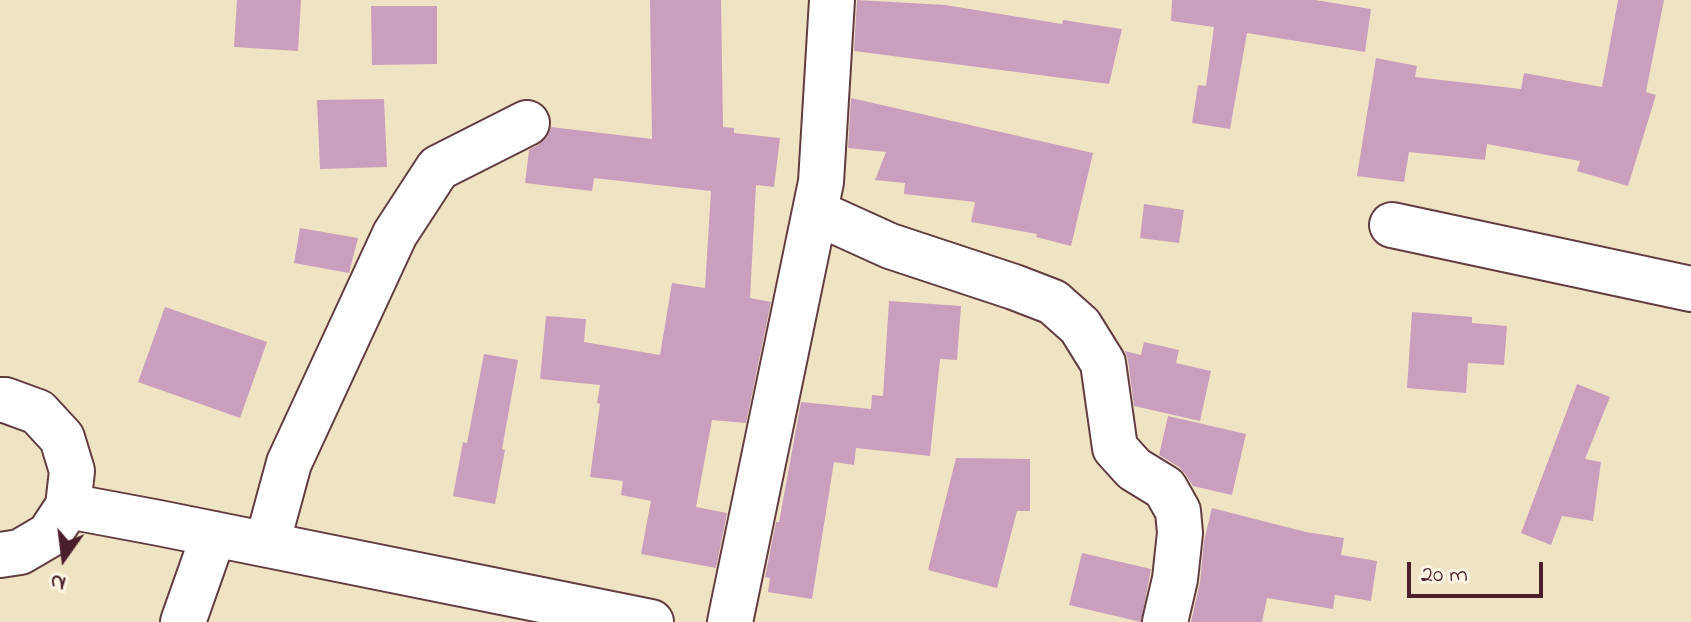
<!DOCTYPE html>
<style>
body{margin:0}
#map{position:relative;width:1691px;height:622px;overflow:hidden;background:#f0e3c3;font-family:"Indie Flower",sans-serif}
canvas{display:block}
.north{position:absolute;left:24px;top:518px;width:80px;height:80px;-webkit-text-stroke:6px #fcf5e5;paint-order:stroke;rotate:194deg;font-size:22px;font-weight:700;line-height:32px;text-align:center;color:#4a1f2b}
.north::after{content:'';display:block;margin:auto;width:28px;height:36px;background:#4a1f2b;clip-path:polygon(50% 0,100% 100%,50% 72%,0 100%)}
.scale{position:absolute;left:1407px;top:562px;width:136px;height:36px;box-sizing:border-box;border:4px solid #4a1f2b;border-top:0;padding-left:10px;font-size:24px;line-height:28px;white-space:nowrap;color:#4a1f2b;-webkit-text-stroke:6px #fcf5e5;paint-order:stroke}
</style>
<div id="map">
<canvas width="1691" height="622"></canvas>
<div class="north">N</div>
<div class="scale">20 m</div>
</div>
<script>
const ctx = document.querySelector('canvas').getContext('2d');
ctx.lineJoin = 'round';
function fillPath(path, color) { ctx.fillStyle = color; ctx.fill(path, 'evenodd'); }
const poly = rows => new Path2D(rows.map(r => 'M' + r).join(''));
function stroke(path, color, width, dash) { ctx.strokeStyle = color; ctx.lineWidth = width; ctx.lineCap = dash ? 'butt' : 'round'; ctx.setLineDash(dash || []); ctx.stroke(path); }
fillPath(poly([
 [237,0,301,0,298,51,234,47],
 [650,0,721,0,723,127,734,128,734,133,780,138,774,187,756,185,750,298,771,302,746,423,712,420,696,507,727,513,716,568,641,554,651,501,621,495,623,481,590,477,600,404,597,403,600,385,540,379,546,316,586,319,584,342,660,355,672,283,705,288,711,191,594,178,592,191,525,183,529,150,538,145,547,137,551,127,652,139],
 [857,0,945,5,1062,24,1063,20,1122,29,1109,84,854,51],
 [1172,0,1315,0,1371,9,1365,52,1247,33,1230,129,1192,123,1198,85,1206,86,1214,27,1171,21],
 [1618,0,1664,0,1646,92,1656,95,1628,186,1577,171,1580,161,1487,144,1485,160,1409,152,1404,182,1357,176,1376,58,1417,66,1415,77,1521,89,1524,73,1602,87],
 [371,6,437,6,437,64,372,65],
 [851,98,1093,153,1071,246,1036,237,1037,234,971,222,975,202,904,194,905,183,875,180,886,152,848,148],
 [384,99,387,167,320,169,317,100],
 [1144,204,1184,210,1179,243,1140,238],
 [300,228,358,238,349,273,294,263],
 [889,301,961,306,957,360,940,359,930,456,856,448,854,465,834,462,812,599,768,592,770,578,765,577,776,522,779,522,801,402,871,409,872,395,883,396],
 [165,307,267,342,240,418,138,382],
 [1412,312,1472,317,1472,323,1507,326,1504,365,1468,363,1466,393,1407,388],
 [1144,342,1179,350,1176,363,1211,371,1200,421,1134,406,1128,360,1125,351,1141,355],
 [484,354,518,360,502,449,505,450,495,504,453,496,463,442,467,443],
 [1577,384,1610,397,1585,459,1601,462,1593,521,1562,516,1551,545,1521,533],
 [1168,416,1246,434,1232,495,1193,486,1186,475,1179,467,1159,455],
 [956,458,1030,459,1030,511,1017,511,997,588,928,570],
 [1212,508,1306,532,1344,538,1341,555,1377,561,1371,601,1335,595,1333,609,1267,598,1262,622,1191,622,1200,582,1204,541],
 [1082,553,1151,569,1141,622,1069,605]
]), '#ca9fbe');
const street = poly([
 [815,212,890,246,1014,287,1053,302,1080,326,1103,363,1115,448,1134,469,1165,488,1178,511,1180,533,1175,579,1165,622],
 [1392,225,1691,289],
 [0,400,5,400,38,412,62,438,72,471,68,506,49,535,20,552,0,555],
 [68,506,159,523,651,622],
 [267,544,289,463,395,234,438,168,527,123],
 [183,622,214,534],
 [730,622,821,182,832,0]
]);
stroke(street, '#633c42', 48);
stroke(street, '#fff', 44);
</script>
